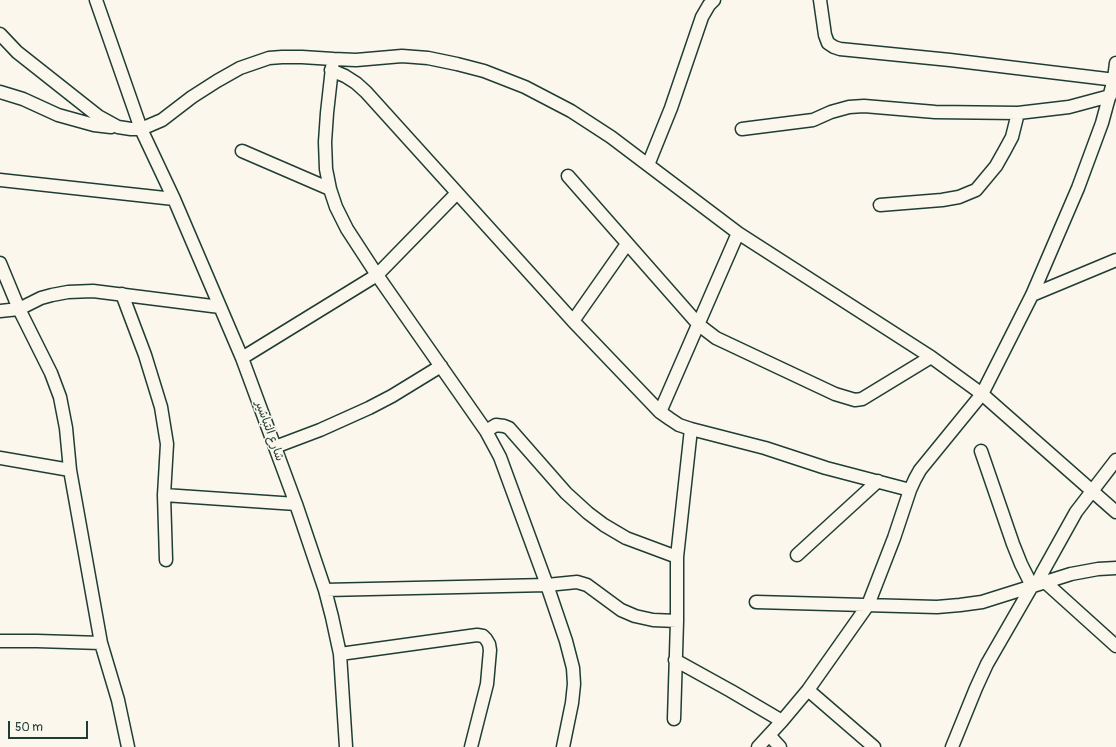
<!DOCTYPE html>
<meta charset="utf-8">
<style>
body{margin:0}
#map{position:relative;width:1116px;height:747px;overflow:hidden;background:#fbf7ec;font-family:Pangolin,sans-serif}
canvas{display:block}
.scale{position:absolute;left:8px;top:721px;width:80px;height:18px;box-sizing:border-box;border:2px solid #1f3d34;border-top:0;padding-left:5px;font-size:12px;line-height:14px;white-space:nowrap;color:#1f3d34;-webkit-text-stroke:3px #fbf7ec;paint-order:stroke}
</style>
<div id="map">
<canvas width="1116" height="747"></canvas>
<div class="scale">50 m</div>
</div>
<script>
const ctx = document.querySelector('canvas').getContext('2d');
ctx.lineJoin = 'round';
const poly = rows => new Path2D(rows.map(r => 'M' + r).join(''));
function stroke(path, color, width, dash) { ctx.strokeStyle = color; ctx.lineWidth = width; ctx.lineCap = dash ? 'butt' : 'round'; ctx.setLineDash(dash || []); ctx.stroke(path); }
function label(font, color, halo, rows, align = 'center') {
  ctx.font = font + ' Pangolin,"Playpen Sans Arabic",sans-serif'; ctx.lineWidth = 3; ctx.setLineDash([]); ctx.textBaseline = 'middle'; ctx.strokeStyle = halo; ctx.fillStyle = color; for (const [text, x, y, turn = 0] of rows) {
    ctx.save(); ctx.translate(x, y); ctx.rotate((+turn || 0) * Math.PI / 180); ctx.textAlign = isNaN(turn) ? turn : align; if (halo) ctx.strokeText(text, 0, 0); ctx.fillText(text, 0, 0); ctx.restore();
  }
}
const minor = poly([
 [96,0,141,129,174,199,242,358,296,504,325,590,332,617,340,654,346,747],
 [820,0,825,35,828,43,834,47,840,49,950,60,1116,80],
 [0,34,17,52,98,116,118,127,131,129,141,129,162,120,192,97,217,81,240,68,269,58,282,57,302,57,333,59,356,60,402,56,428,58,457,64,484,71,525,87,571,111,611,137,738,233,931,357,982,394,1116,512],
 [333,59,327,113,325,142,326,169,330,189,336,207,347,229,377,275,486,431,500,457,547,585,566,641,573,668,574,684,572,703,563,747],
 [331,70,345,76,356,83,366,92,573,321,660,412,670,419,679,425,691,429,765,448,826,468,910,490],
 [0,92,23,99,58,115,94,125,111,127],
 [742,129,813,120,831,112,849,107,864,106,935,112,1018,113,1069,107,1110,96],
 [242,151,330,189],
 [648,165,671,108,702,17,709,5,714,0],
 [568,176,699,325,716,338,835,394,855,400,862,399,931,357],
 [0,180,174,199],
 [880,205,942,200,959,197,971,192,976,190,996,166,1005,150,1012,137,1018,113],
 [0,263,19,309,51,373,60,397,66,428,70,470,101,643,118,700,128,747],
 [122,294,145,355,161,407,167,444,164,495,296,504],
 [1032,295,1116,260],
 [0,311,19,309,41,298,52,295,68,292,93,291,220,307],
 [573,321,627,244],
 [242,358,377,275,457,193],
 [660,412,738,233],
 [486,431,496,425,504,426,509,428,566,493,588,513,604,525,626,538,677,557],
 [275,447,320,430,369,408,392,396,441,366],
 [0,458,70,470],
 [164,495,166,560],
 [797,555,878,481],
 [1045,582,1116,646],
 [1036,585,1042,573,1076,512,1116,460],
 [325,590,547,585,577,582,587,585,621,610,635,616,653,620,677,621],
 [756,602,937,607,960,605,982,602,1071,574,1098,569,1116,568],
 [0,641,37,641,101,643],
 [340,654,477,635,483,636,486,639,489,644,490,650,487,684,471,747],
 [675,660,731,691,782,721],
 [808,690,874,747],
 [674,719,677,621,677,557,691,429],
 [769,735,780,747],
 [758,747,782,721,808,690,868,605,894,538,910,490,915,479,920,470,982,394,1032,295,1078,188,1102,123,1114,79,1116,63],
 [952,747,976,688,987,664,1032,586,1021,564,1013,544,981,451]
]);
stroke(minor, '#1f3d34', 15);
stroke(minor, '#fbf7ec', 12);
label('12px', '#1f3d34', '#fbf7ec', [
 ["شارع التباشير",269,431,70]
]);
</script>
